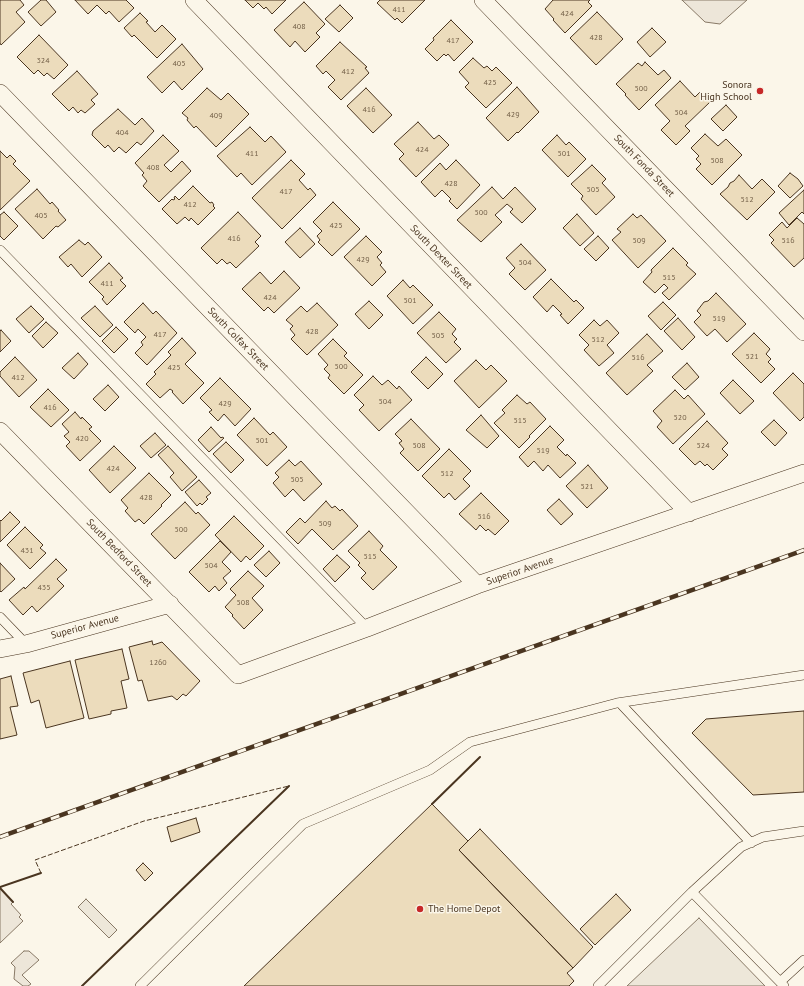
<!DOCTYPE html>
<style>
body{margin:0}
canvas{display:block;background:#fbf6e9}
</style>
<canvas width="804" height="986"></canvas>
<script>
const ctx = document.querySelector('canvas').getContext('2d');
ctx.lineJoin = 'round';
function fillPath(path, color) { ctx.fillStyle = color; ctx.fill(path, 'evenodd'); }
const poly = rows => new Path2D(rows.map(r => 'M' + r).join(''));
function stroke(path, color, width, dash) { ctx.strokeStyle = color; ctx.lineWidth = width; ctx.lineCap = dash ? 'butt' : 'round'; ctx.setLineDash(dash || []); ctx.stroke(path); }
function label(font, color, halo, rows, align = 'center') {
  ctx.font = font + ' "PT Sans",sans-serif'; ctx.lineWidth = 3; ctx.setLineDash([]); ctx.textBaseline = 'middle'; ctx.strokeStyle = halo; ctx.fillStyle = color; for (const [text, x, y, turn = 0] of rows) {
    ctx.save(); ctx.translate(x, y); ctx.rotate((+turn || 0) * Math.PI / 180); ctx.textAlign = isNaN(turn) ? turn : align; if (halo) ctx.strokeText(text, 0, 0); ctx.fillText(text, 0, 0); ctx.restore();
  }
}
const green = poly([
 [682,0,747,0,720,24,705,22,682,0],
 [0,888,13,902,11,904,21,915,19,917,23,921,0,943,0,888],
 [24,951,29,951,39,960,22,975,31,984,28,986,23,986,14,979,15,967,11,963,24,951]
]);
fillPath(green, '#ede6d9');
stroke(green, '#887966', 1);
const parking = poly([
 [86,899,117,930,109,938,78,907,86,899],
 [699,918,765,986,627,986,699,918]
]);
fillPath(parking, '#ede7d9');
stroke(parking, '#887966', 1);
const building = poly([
 [0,0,20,0,24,5,16,12,25,22,1,45,0,43,0,0],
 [41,0,46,0,56,12,41,26,28,12,41,0],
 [75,0,126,0,134,8,119,22,109,11,106,14,97,5,88,14,75,0],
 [245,0,286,0,272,14,266,7,264,9,258,3,253,8,245,0],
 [380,0,425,0,402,23,397,18,395,20,377,3,380,0],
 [553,0,590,0,588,2,592,6,565,33,553,20,554,19,545,9,553,0],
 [304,2,325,24,316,33,320,37,305,52,295,41,290,47,274,30,304,2],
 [340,5,353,18,339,32,325,19,340,5],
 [597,12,623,39,596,65,570,38,597,12],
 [140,13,148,21,146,22,155,32,162,25,176,39,157,58,134,35,132,37,124,28,140,13],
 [451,20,473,42,454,61,448,54,446,56,444,54,437,61,425,49,434,40,433,38,451,20],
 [652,28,666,42,650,57,637,42,652,28],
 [39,35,68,65,54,79,47,73,44,76,38,70,34,74,17,57,39,35],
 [340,42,367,67,365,68,369,73,341,100,328,87,335,80,326,71,323,74,316,66,340,42],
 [182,44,203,69,182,90,174,81,162,93,147,77,182,44],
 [473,58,484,68,487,66,492,71,496,67,512,83,486,108,465,87,469,83,459,72,473,58],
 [645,62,658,75,664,70,671,78,639,110,625,95,626,94,616,84,638,63,642,66,645,62],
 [77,71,98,94,91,100,95,104,85,113,81,110,78,113,73,107,69,111,52,94,77,71],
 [680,81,695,97,700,92,710,102,685,126,690,131,676,145,661,130,670,121,655,105,680,81],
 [517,87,539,112,518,133,517,132,508,141,486,118,517,87],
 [207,88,221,100,228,93,249,114,216,147,196,126,194,128,187,120,188,118,182,113,207,88],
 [366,88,392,115,373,133,347,106,366,88],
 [726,105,737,117,723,131,711,119,726,105],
 [118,109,135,125,142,118,154,131,141,145,137,142,126,153,119,147,114,152,108,145,105,148,92,135,93,131,118,109],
 [418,122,434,139,439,135,449,145,416,177,399,159,404,154,394,144,418,122],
 [250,127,265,142,271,136,286,152,252,185,241,173,237,177,217,156,250,127],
 [705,134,718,146,726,139,742,155,712,185,696,169,701,164,696,159,699,156,691,148,705,134],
 [163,135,179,151,164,165,171,172,182,161,191,171,159,202,143,186,147,181,142,175,144,173,135,163,163,135],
 [557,135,566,145,569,142,586,159,568,177,542,150,557,135],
 [0,151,7,158,10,155,16,161,13,164,30,181,0,210,0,151],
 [291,160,305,174,299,180,308,190,310,188,316,195,282,229,252,198,291,160],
 [456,160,480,185,457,209,449,201,451,199,442,190,435,197,421,182,440,163,446,170,456,160],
 [592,165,606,179,602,183,615,197,596,215,581,199,583,196,571,184,592,165],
 [790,173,798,179,803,186,790,198,778,186,790,173],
 [739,175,752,189,762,179,775,192,747,220,720,194,728,187,730,183,734,181,739,175],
 [193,186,210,203,212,202,214,205,213,206,215,208,198,225,191,218,189,221,185,217,177,224,162,209,172,199,173,200,175,199,174,198,175,196,179,200,193,186],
 [492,187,503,199,515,187,536,209,522,223,510,212,513,209,507,204,495,215,502,222,481,242,457,220,492,187],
 [37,189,50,204,52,202,59,210,58,211,66,220,58,227,56,226,43,239,15,209,37,189],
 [804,190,804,214,802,212,789,225,779,213,804,190],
 [333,202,360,229,332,256,318,242,320,240,317,236,322,231,313,222,333,202],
 [4,212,18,226,4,240,0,236,0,215,4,212],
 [238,212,261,236,255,242,259,246,236,268,230,262,227,264,222,259,217,264,201,248,238,212],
 [577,214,594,233,580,246,563,228,577,214],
 [633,214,637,218,641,215,666,241,638,268,612,240,621,232,617,229,633,214],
 [797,218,804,224,804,258,794,267,771,243,774,240,769,235,782,222,787,228,797,218],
 [300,228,315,244,300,258,285,242,300,228],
 [366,236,382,252,377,257,382,263,380,265,386,272,372,286,344,257,366,236],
 [598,236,609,248,596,261,584,249,598,236],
 [79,240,85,245,88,242,102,257,82,277,71,264,68,267,59,257,79,240],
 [521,244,546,270,525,290,509,274,515,268,506,258,521,244],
 [673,248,688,263,686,265,696,274,669,300,662,293,668,288,664,284,655,293,643,282,652,272,651,270,673,248],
 [109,263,123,278,120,280,126,286,107,305,102,299,104,297,89,282,109,263],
 [284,271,300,288,274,313,268,307,264,311,242,289,260,272,271,284,284,271],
 [551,279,574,302,576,300,584,308,568,324,560,315,562,314,553,305,547,312,533,297,551,279],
 [403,280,410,288,413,285,433,305,413,324,387,296,403,280],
 [716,293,746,324,727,342,715,329,707,336,694,322,701,315,697,311,704,302,708,301,716,293],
 [369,301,383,315,369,329,355,314,369,301],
 [663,302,676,315,661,330,648,316,663,302],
 [143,303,153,314,156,311,177,333,147,365,135,353,143,345,141,342,146,337,138,329,135,333,124,322,143,303],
 [317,303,338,325,307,355,291,339,295,335,290,329,293,326,286,320,301,306,307,312,317,303],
 [31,306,44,319,29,333,16,319,31,306],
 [95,306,113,325,100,337,81,318,95,306],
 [439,312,456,329,452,334,457,339,454,342,461,349,446,363,417,333,439,312],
 [678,318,695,337,682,350,664,331,678,318],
 [594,320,600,326,607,320,619,333,607,345,614,353,599,366,584,350,589,345,579,335,594,320],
 [46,322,58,333,43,348,32,336,46,322],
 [116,327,128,339,114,353,102,341,116,327],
 [1,330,11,341,0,352,0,331,1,330],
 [754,333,770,349,766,354,771,359,768,362,775,369,761,383,732,354,754,333],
 [647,334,663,351,647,365,653,371,627,395,606,373,647,334],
 [182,338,196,353,185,364,204,383,183,404,172,392,173,391,170,389,160,398,146,384,156,374,154,372,171,355,168,352,182,338],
 [333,339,347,353,344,356,363,375,344,394,328,378,330,375,324,369,328,365,318,354,333,339],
 [78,353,88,364,74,379,62,368,78,353],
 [15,357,37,380,19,397,0,376,0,372,15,357],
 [426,357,443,374,428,389,411,372,426,357],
 [476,360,486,370,491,365,507,381,479,408,454,381,476,360],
 [687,363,699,377,685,390,672,377,687,363],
 [793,373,804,384,804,417,800,421,773,393,793,373],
 [373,376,382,385,388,380,397,389,399,386,412,400,379,431,359,410,364,405,354,395,373,376],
 [220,378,251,409,235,426,224,414,218,421,209,412,212,410,200,398,220,378],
 [733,380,754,401,740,414,720,393,733,380],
 [108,385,119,397,105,411,93,399,108,385],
 [48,389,69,410,51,427,30,407,48,389],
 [675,390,684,399,688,395,705,414,673,444,657,427,662,421,653,411,675,390],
 [517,395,527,404,530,402,546,419,529,436,530,437,519,448,494,423,505,413,502,410,517,395],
 [75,412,81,419,82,417,92,427,89,429,101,441,80,461,66,446,70,442,64,436,69,432,62,424,75,412],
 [481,415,499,436,487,448,466,430,481,415],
 [254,418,270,435,273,432,287,447,267,466,237,435,254,418],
 [411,419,440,449,418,471,400,453,404,449,399,443,402,441,395,434,411,419],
 [774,420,787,433,775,446,761,432,774,420],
 [707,421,728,443,722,449,728,455,713,470,707,464,705,466,700,461,695,465,679,449,707,421],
 [550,426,564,440,557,447,566,456,567,454,576,463,560,478,548,465,543,471,534,461,528,467,519,457,550,426],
 [211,427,221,438,222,437,224,438,209,452,198,440,211,427],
 [155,433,166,445,151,458,140,446,155,433],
 [226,442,244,460,231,473,213,454,226,442],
 [114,446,136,468,110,493,89,470,114,446],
 [168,446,197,477,182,491,170,477,174,473,158,455,168,446],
 [449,449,471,471,463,479,470,486,455,500,449,493,444,498,422,476,449,449],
 [289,460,295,466,301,461,322,484,304,501,293,489,285,497,273,483,279,477,275,473,289,460],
 [588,465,608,488,587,508,566,486,588,465],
 [149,473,171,495,161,505,162,506,144,524,139,519,135,522,125,511,128,508,121,500,149,473],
 [199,480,211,493,206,497,208,499,202,505,200,503,197,506,185,492,199,480],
 [481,493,509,521,495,535,488,529,486,531,480,525,476,530,459,514,481,493],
 [559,499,573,514,561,525,547,510,559,499],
 [326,501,332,508,335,506,340,511,342,509,358,526,333,550,312,529,298,544,286,532,300,518,305,523,326,501],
 [185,502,196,514,198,512,210,525,175,559,151,534,185,502],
 [10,512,20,522,0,542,0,520,1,521,10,512],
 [234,516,264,546,250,560,246,556,241,562,215,535,234,516],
 [25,527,43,545,40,548,46,553,30,569,7,545,25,527],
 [369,531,383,546,380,550,397,567,373,590,361,578,366,573,358,565,360,563,348,551,369,531],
 [220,541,231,552,222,562,231,571,223,578,227,583,219,591,215,586,209,592,189,572,220,541],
 [269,551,280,563,266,577,254,565,269,551],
 [337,555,350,567,335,582,323,569,337,555],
 [56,559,67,570,57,579,64,586,37,612,32,606,23,615,9,600,24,587,25,589,56,559],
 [0,563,15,579,1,592,0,591,0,563],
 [248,571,264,586,252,598,263,610,244,629,232,616,233,615,225,607,236,595,230,589,248,571],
 [152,641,153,645,162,642,200,681,186,696,183,694,177,700,172,696,148,701,142,680,138,681,129,647,152,641],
 [122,649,129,679,121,681,127,708,111,711,111,714,89,719,75,660,122,649],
 [70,661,84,718,46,728,39,700,31,703,23,673,70,661],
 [11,676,18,706,10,707,17,735,0,739,0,679,11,676],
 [804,711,804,792,753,795,692,733,706,719,804,711],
 [432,804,468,841,459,850,573,968,567,973,574,981,569,986,244,986,432,804],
 [196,818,200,832,171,842,167,827,196,818],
 [480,829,593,947,573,968,459,850,480,829],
 [143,863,153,873,145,881,136,870,143,863],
 [616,894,631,910,595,945,580,929,616,894]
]);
fillPath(building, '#ecdcbc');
stroke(building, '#4a3520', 1);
const lane = poly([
 [0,250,367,628],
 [0,617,26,644],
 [620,703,751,843],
 [692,892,784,986],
 [780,982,804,960],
 [140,986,303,824,430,770,470,742,617,703,804,675],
 [598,986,692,892,741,847,763,837,804,831]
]);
const street = poly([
 [194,0,689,513],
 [483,0,804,332],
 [0,93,477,585],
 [0,431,238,675,367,628,477,585,804,473],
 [0,649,26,644,170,604]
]);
stroke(lane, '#4a3520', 10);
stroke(street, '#4a3520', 18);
stroke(lane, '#fbf6e9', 9);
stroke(street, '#fbf6e9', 17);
const rail = poly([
 [0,837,804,550]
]);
stroke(rail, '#4a3520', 4.5);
stroke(rail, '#fbf6e9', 3, [9]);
stroke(poly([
 [41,873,35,860,144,821,289,786]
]), '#4a3520', 1, [5, 2]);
stroke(poly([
 [432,804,480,757],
 [0,887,41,873],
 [0,888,13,902],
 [82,986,289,786]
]), '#4a3520', 2);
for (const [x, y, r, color] of [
 [760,91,4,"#c62828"],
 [420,909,4,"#c62828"]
]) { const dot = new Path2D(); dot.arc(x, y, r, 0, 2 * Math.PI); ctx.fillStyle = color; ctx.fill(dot); stroke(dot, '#fbf6e9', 1.5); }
label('8px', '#725f47', null, [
 ["411",399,10],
 ["424",567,14],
 ["408",299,27],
 ["428",596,38],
 ["417",453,41],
 ["324",43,61],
 ["405",179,64],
 ["412",348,72],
 ["425",490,83],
 ["500",641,89],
 ["416",369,110],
 ["504",681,113],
 ["429",513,115],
 ["409",216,116],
 ["404",122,133],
 ["424",422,150],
 ["411",252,154],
 ["501",564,154],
 ["508",717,161],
 ["408",153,168],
 ["428",451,184],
 ["505",593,190],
 ["417",286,192],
 ["512",747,200],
 ["412",190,205],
 ["500",481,213],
 ["405",41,216],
 ["425",336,226],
 ["416",234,239],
 ["509",639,241],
 ["516",788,241],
 ["429",363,260],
 ["504",525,263],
 ["515",669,278],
 ["411",107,284],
 ["424",270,298],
 ["501",410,301],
 ["519",719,319],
 ["428",312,332],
 ["417",160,335],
 ["505",438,336],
 ["512",598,340],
 ["521",752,357],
 ["516",638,358],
 ["500",341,367],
 ["425",174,368],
 ["412",18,378],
 ["504",385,402],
 ["429",225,404],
 ["416",50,408],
 ["520",680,418],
 ["515",520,421],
 ["420",82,439],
 ["501",262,441],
 ["508",419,446],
 ["524",703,446],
 ["519",543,451],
 ["424",113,469],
 ["512",447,474],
 ["505",297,480],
 ["521",587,487],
 ["428",146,498],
 ["516",484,517],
 ["509",325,524],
 ["500",181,530],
 ["431",27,551],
 ["515",370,557],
 ["504",211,566],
 ["435",44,588],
 ["508",243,603],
 ["1260",158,663]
]);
label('10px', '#4a3520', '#fbf6e9', [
 ["Sonora",752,85],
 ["High School",752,97],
 ["The Home Depot",428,909,"left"]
], 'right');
label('10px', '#4a3520', '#fbf6e9', [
 ["South Fonda Street",644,166,46],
 ["South Dexter Street",441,257,46],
 ["South Colfax Street",238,339,46],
 ["South Bedford Street",119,553,46],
 ["Superior Avenue",520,571,-19],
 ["Superior Avenue",85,627,-15]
]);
</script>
